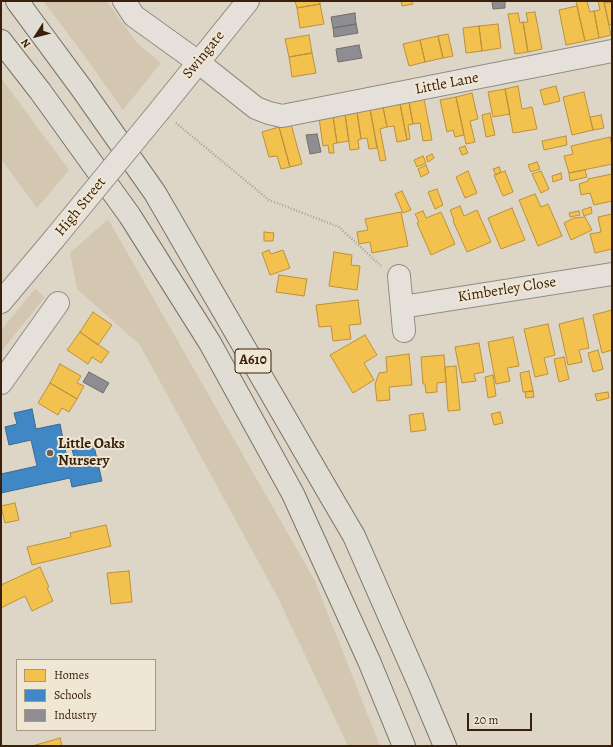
<!DOCTYPE html>
<style>
body{margin:0}
#map{position:relative;width:613px;height:747px;overflow:hidden;background:#ddd6c7;font-family:Alegreya,serif}
canvas{display:block}
.frame{position:absolute;inset:0;border:2px solid #3a200a;pointer-events:none}
.legend{position:absolute;left:16px;top:659px;width:140px;height:72px;box-sizing:border-box;background:#efe7d4;border:1px solid #a79783;margin:0;padding:5px 7px;list-style:none;font-size:12px;color:#3a200a}
.legend li{display:flex;align-items:center;gap:8px;height:20px}
.legend b{width:20px;border:1px solid #a79783}
.north{position:absolute;left:16px;top:16px;width:40px;height:40px;-webkit-text-stroke:3px #efe7d4;paint-order:stroke;rotate:234deg;font-size:11px;font-weight:700;line-height:16px;text-align:center;color:#3a200a}
.north::after{content:'';display:block;margin:auto;width:14px;height:18px;background:#3a200a;clip-path:polygon(50% 0,100% 100%,50% 72%,0 100%)}
.scale{position:absolute;left:467px;top:713px;width:65px;height:18px;box-sizing:border-box;border:2px solid #3a200a;border-top:0;padding-left:5px;font-size:12px;line-height:14px;white-space:nowrap;color:#3a200a;-webkit-text-stroke:3px #efe7d4;paint-order:stroke}
</style>
<div id="map">
<canvas width="613" height="747"></canvas>
<div class="frame"></div>
<ul class="legend">
<li><b style="height:11px;background:#f2c14e"></b>Homes</li>
<li><b style="height:11px;background:#3f88c5"></b>Schools</li>
<li><b style="height:11px;background:#8d8d92"></b>Industry</li>
</ul>
<div class="north">N</div>
<div class="scale">20 m</div>
</div>
<script>
const ctx = document.querySelector('canvas').getContext('2d');
ctx.lineJoin = 'round';
function fillPath(path, color) { ctx.fillStyle = color; ctx.fill(path, 'evenodd'); }
const poly = rows => new Path2D(rows.map(r => 'M' + r).join(''));
function stroke(path, color, width, dash) { ctx.strokeStyle = color; ctx.lineWidth = width; ctx.lineCap = dash ? 'butt' : 'round'; ctx.setLineDash(dash || []); ctx.stroke(path); }
function label(font, color, halo, rows, align = 'center') {
  ctx.font = font + ' Alegreya,serif'; ctx.lineWidth = 4; ctx.setLineDash([]); ctx.textBaseline = 'middle'; ctx.strokeStyle = halo; ctx.fillStyle = color; for (const [text, x, y, turn = 0] of rows) {
    ctx.save(); ctx.translate(x, y); ctx.rotate((+turn || 0) * Math.PI / 180); ctx.textAlign = isNaN(turn) ? turn : align; if (halo) ctx.strokeText(text, 0, 0); ctx.fillText(text, 0, 0); ctx.restore();
  }
}
fillPath(poly([
 [43,1,107,1,137,43,161,63,123,110,75,43],
 [1,78,69,170,37,208,1,159],
 [108,219,315,581,380,746,348,746,277,596,140,345,77,289,70,253],
 [35,289,45,297,1,352,1,330]
]), '#d3c7b1');
const homes = poly([
 [295,1,320,1,320,4,297,8,295,1],
 [401,1,412,1,413,4,402,6,401,1],
 [576,1,587,1,590,12,594,11,599,38,585,41,576,1],
 [598,1,604,1,611,35,599,38,594,11,600,10,598,1],
 [610,1,612,1,612,24,609,25,604,3,611,2,610,1],
 [320,4,324,24,300,28,297,8,320,4],
 [577,6,585,41,566,45,559,10,577,6],
 [535,12,542,49,528,52,523,22,528,22,526,13,535,12],
 [518,13,520,23,523,22,528,52,515,54,508,14,518,13],
 [498,24,501,48,482,51,479,26,498,24],
 [479,26,482,51,466,53,463,28,479,26],
 [448,34,453,56,443,58,438,36,448,34],
 [309,35,312,53,289,57,285,39,309,35],
 [438,36,443,58,425,62,420,40,438,36],
 [420,40,425,62,409,66,403,44,420,40],
 [312,53,316,73,292,77,289,57,312,53],
 [518,86,522,109,532,107,537,129,513,133,505,89,518,86],
 [556,86,560,101,544,105,540,90,556,86],
 [505,89,510,114,493,117,488,92,505,89],
 [584,92,593,130,572,135,563,97,584,92],
 [472,93,478,119,470,121,475,142,466,144,456,97,472,93],
 [456,97,464,135,455,137,453,130,447,132,440,100,456,97],
 [424,99,432,140,423,141,420,123,413,124,409,102,424,99],
 [409,102,413,124,408,125,410,139,407,140,400,104,409,102],
 [400,104,407,140,397,142,394,126,387,127,383,107,400,104],
 [383,107,387,127,380,129,386,160,380,161,370,109,383,107],
 [370,109,377,148,369,149,367,138,361,139,357,112,370,109],
 [357,112,361,139,358,140,359,149,350,150,345,114,357,112],
 [490,113,495,135,486,137,482,115,490,113],
 [345,114,349,141,337,143,333,116,345,114],
 [601,115,604,128,593,130,590,117,601,115],
 [333,116,337,143,333,144,334,153,329,153,328,145,323,146,319,118,333,116],
 [291,124,302,164,290,167,279,127,291,124],
 [279,127,290,167,281,169,277,156,269,157,262,132,279,127],
 [566,136,567,145,544,150,542,141,566,136],
 [610,137,612,148,612,164,569,173,564,156,573,154,571,146,610,137],
 [465,146,468,153,462,155,459,148,465,146],
 [432,154,434,158,428,162,426,157,432,154],
 [423,156,426,163,417,167,414,160,423,156],
 [537,162,540,169,531,172,528,165,537,162],
 [426,165,429,173,421,177,418,169,426,165],
 [499,167,501,172,496,175,493,169,499,167],
 [585,170,587,177,570,181,569,173,585,170],
 [468,171,477,193,465,198,456,177,468,171],
 [505,171,513,192,503,196,494,175,505,171],
 [541,171,549,189,541,193,532,174,541,171],
 [561,173,562,179,553,182,552,176,561,173],
 [612,174,612,201,594,205,590,193,581,195,579,184,588,181,588,179,612,174],
 [437,189,443,205,435,209,428,192,437,189],
 [402,191,411,210,403,213,395,194,402,191],
 [535,194,541,207,548,204,562,236,538,246,519,200,535,194],
 [460,206,464,216,477,210,491,242,467,252,453,221,454,220,450,210,460,206],
 [591,207,592,213,584,216,582,210,591,207],
 [512,208,525,240,501,249,488,218,512,208],
 [423,211,426,218,441,212,455,244,431,255,417,223,419,222,415,214,423,211],
 [579,211,580,215,570,217,569,213,579,211],
 [401,212,408,246,372,253,370,242,359,244,357,232,368,230,365,219,401,212],
 [612,214,612,249,595,253,590,234,601,232,598,217,612,214],
 [585,217,592,230,571,240,564,223,574,218,585,217],
 [264,232,274,233,273,241,264,241,264,232],
 [269,250,271,254,283,250,290,268,270,275,262,253,269,250],
 [334,252,352,255,351,265,360,266,357,290,329,286,334,252],
 [279,275,307,279,304,296,276,292,279,275],
 [358,300,361,324,349,325,351,339,333,341,331,326,319,327,316,305,358,300],
 [612,310,612,350,602,353,593,315,612,310],
 [93,312,112,325,98,345,80,332,93,312],
 [583,318,589,348,579,350,582,362,568,365,559,324,583,318],
 [548,324,555,355,544,358,548,374,535,377,524,329,548,324],
 [80,332,109,352,101,363,92,357,88,364,67,350,80,332],
 [365,335,377,355,364,363,374,380,353,393,330,355,365,335],
 [513,337,519,366,507,368,510,381,496,384,488,342,513,337],
 [479,343,484,372,474,374,476,381,462,383,455,347,479,343],
 [598,350,603,369,593,372,588,353,598,350],
 [409,354,412,385,389,387,390,400,377,401,375,384,379,373,387,372,386,357,409,354],
 [444,355,446,382,437,383,437,392,426,393,425,384,423,384,421,357,444,355],
 [564,357,569,379,559,382,554,359,564,357],
 [60,364,81,376,77,383,84,386,77,399,50,383,60,364],
 [456,366,460,410,448,411,445,367,456,366],
 [529,371,533,391,523,392,520,373,529,371],
 [493,375,496,396,488,398,485,377,493,375],
 [50,383,77,399,69,412,62,408,58,415,38,403,50,383],
 [533,391,534,397,526,398,525,392,533,391],
 [608,392,609,398,597,401,595,394,608,392],
 [500,412,503,423,494,425,491,414,500,412],
 [423,413,426,430,411,432,409,415,423,413],
 [15,503,19,520,5,523,1,506,15,503],
 [106,525,111,546,32,565,27,547,71,537,70,533,106,525],
 [40,567,49,587,47,588,53,601,32,611,25,596,1,608,1,585,40,567],
 [129,571,132,602,111,604,107,573,129,571],
 [60,738,62,746,32,746,60,738]
]);
fillPath(homes, '#f2c14e');
stroke(homes, '#bb913a', 1);
const schools = poly([
 [32,409,36,429,60,424,67,458,74,456,72,450,94,446,102,481,72,487,70,478,1,493,1,474,37,466,31,440,9,445,5,427,17,424,14,413,32,409]
]);
fillPath(schools, '#3f88c5');
stroke(schools, '#3e698d', 1);
const industry = poly([
 [492,1,505,1,505,8,493,9,492,1],
 [355,13,356,24,333,28,331,17,355,13],
 [356,24,358,33,334,37,333,28,356,24],
 [359,45,362,58,338,62,336,49,359,45],
 [317,134,321,152,310,154,306,135,317,134],
 [89,372,109,383,103,393,83,382,89,372]
]);
fillPath(industry, '#8d8d92');
stroke(industry, '#746c69', 1);
const minor = poly([
 [124,1,134,16,198,62,256,108,269,113,282,116,612,51],
 [399,276,404,331],
 [402,307,612,274],
 [1,383,58,303]
]);
const tertiary = poly([
 [160,110,248,1],
 [1,302,54,239]
]);
const trunk = poly([
 [17,1,82,89,155,193,323,483,354,536,419,684,445,746],
 [1,41,40,91,130,216,210,343,293,494,369,661,404,746]
]);
stroke(minor, '#938b80', 24);
stroke(tertiary, '#938b80', 24);
stroke(trunk, '#7b7268', 24);
stroke(poly([
 [176,123,269,200,339,227,381,266]
]), '#a5a097', 2.5, [1, 2]);
stroke(minor, '#e5e1da', 22);
stroke(tertiary, '#e5e1da', 22);
stroke(trunk, '#e0ddd4', 22);
const tertiaryBridge = poly([
 [54,239,160,110]
]);
stroke(tertiaryBridge, '#938b80', 24, []);
stroke(tertiaryBridge, '#e5e1da', 22);
for (const [x, y, r, color] of [
 [50,453,4,"#73604c"]
]) { const dot = new Path2D(); dot.arc(x, y, r, 0, 2 * Math.PI); ctx.fillStyle = color; ctx.fill(dot); stroke(dot, '#efe7d4', 1.5); }
for (const [x, y, w] of [
 [253,361,36]
]) { const box = new Path2D(); box.roundRect(x - w / 2, y - 12, w, 24, 3); ctx.fillStyle = '#efe7d4'; ctx.fill(box); stroke(box, '#3a200a', 1); }
label('bold 14px', '#3a200a', null, [
 ["A610",253,361]
]);
label('15px', '#3a200a', '#efe7d4', [
 ["Swingate",204,55,-51],
 ["Little Lane",447,84,-11],
 ["High Street",81,207,-51],
 ["Kimberley Close",507,290,-9]
]);
label('bold 15px', '#3a200a', '#efe7d4', [
 ["Little Oaks",58,444],
 ["Nursery",58,461]
], 'left');
</script>
